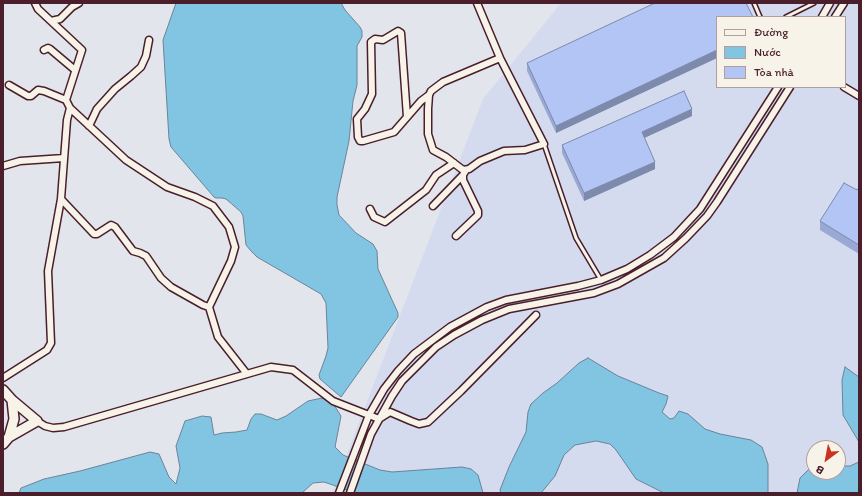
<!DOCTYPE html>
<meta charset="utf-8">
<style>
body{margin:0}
#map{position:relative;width:862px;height:496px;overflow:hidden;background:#e3e5ec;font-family:Itim,sans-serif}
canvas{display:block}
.frame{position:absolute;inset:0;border:4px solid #4a1f2b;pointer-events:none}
.legend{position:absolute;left:716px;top:16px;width:130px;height:72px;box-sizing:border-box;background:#f7f3e8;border:1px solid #b29e9c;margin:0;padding:5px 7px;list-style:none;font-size:12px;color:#4a1f2b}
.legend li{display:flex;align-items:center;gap:8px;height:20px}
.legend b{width:20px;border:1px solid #b29e9c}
.north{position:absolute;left:806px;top:440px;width:40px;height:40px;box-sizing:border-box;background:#f7f3e8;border:1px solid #b29e9c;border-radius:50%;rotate:212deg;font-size:11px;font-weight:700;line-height:16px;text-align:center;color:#4a1f2b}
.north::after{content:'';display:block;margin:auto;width:14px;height:18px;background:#c8321e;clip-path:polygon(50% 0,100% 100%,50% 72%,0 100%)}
</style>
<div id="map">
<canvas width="862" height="496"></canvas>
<div class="frame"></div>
<ul class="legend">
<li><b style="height:5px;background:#f7f3e8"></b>Đường</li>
<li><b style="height:11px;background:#81c5e2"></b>Nước</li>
<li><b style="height:11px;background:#b3c5f5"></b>Tòa nhà</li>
</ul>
<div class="north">B</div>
</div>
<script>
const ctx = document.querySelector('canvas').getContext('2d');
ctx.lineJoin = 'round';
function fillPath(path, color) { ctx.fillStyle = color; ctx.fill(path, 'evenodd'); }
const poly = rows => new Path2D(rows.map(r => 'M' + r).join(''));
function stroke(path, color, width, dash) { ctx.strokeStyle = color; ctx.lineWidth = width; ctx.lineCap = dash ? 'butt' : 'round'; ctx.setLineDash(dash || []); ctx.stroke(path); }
fillPath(poly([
 [561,3,859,3,859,493,332,493,483,99],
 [717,17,845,17,845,87,717,87],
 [814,448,838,448,838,472,814,472]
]), '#d5dbef');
const water = poly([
 [176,3,341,3,345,10,360,27,362,31,362,37,357,46,357,85,353,101,349,141,337,197,337,205,339,215,356,233,373,244,377,251,378,269,398,313,398,317,341,397,320,379,319,375,326,356,328,348,326,303,321,294,257,257,251,251,246,245,243,216,241,212,226,199,222,198,216,198,214,197,171,147,169,139,163,40,176,3],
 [588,358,618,376,659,393,668,396,666,404,662,412,670,419,674,418,679,411,688,414,705,429,720,434,751,440,762,447,768,464,768,493,664,493,636,479,616,450,610,444,596,441,575,445,564,455,555,476,541,493,501,493,500,490,509,467,526,432,528,412,531,404,543,393,557,383,579,363,588,358],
 [845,367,859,377,859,442,843,415,842,380,845,367],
 [322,398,334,405,341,416,335,447,343,455,380,470,392,472,462,467,471,469,478,475,483,493,356,493,324,482,313,483,302,493,19,493,21,488,44,479,80,471,150,452,159,454,169,477,176,484,180,468,176,446,185,421,202,416,211,417,214,435,222,433,236,432,247,430,251,419,255,414,261,414,277,420,286,416,308,401,322,398],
 [859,462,859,493,797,493,800,478,810,468,814,468,814,472,838,472,838,466,850,466,859,462]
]);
fillPath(water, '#81c5e2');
stroke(water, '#6b8399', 1);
const lane = poly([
 [754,3,760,17],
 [786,17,814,3],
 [544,144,576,238,601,280]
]);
const street = poly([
 [477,3,500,58,544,144,525,150,504,151,480,161,469,169,463,170,446,157,433,150,428,134,428,109,429,95,431,91,443,82,500,58],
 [822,17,830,3],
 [835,17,844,3],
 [51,21,60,19,72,7,79,3],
 [44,50,48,48,50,49,75,70],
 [9,85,28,96,31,96,38,90,44,91,66,100],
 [844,87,859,96],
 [70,108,126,160,167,187,195,197,213,206,229,227,235,247,231,261,209,307,218,337,247,374],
 [407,117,401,33,398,31,383,40,375,39,371,42,372,94,365,109,357,119,358,137,360,141,363,141,394,132,421,101,429,95],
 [89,126,97,109,115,89,131,76,141,67,146,56,149,40],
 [3,166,20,161,64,158],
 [61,199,94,234,97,234,111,225,115,227,133,251,140,253,146,256,161,278,171,287,203,305,209,307],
 [433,206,463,175],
 [370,209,374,217,385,222,426,190,436,175,454,163],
 [456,236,478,215,478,211,463,180,463,175,466,170],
 [3,378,47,350,51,343,48,271,61,199,67,120,70,108,66,100,82,50,38,9,35,3],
 [37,421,45,426,53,428,64,427,271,367,293,370,333,401,379,419,390,412,411,421,419,424,428,422,461,391,536,315],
 [339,493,369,415,384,389,398,371,414,354,450,327,487,307,506,300,578,286,601,280,627,269,650,255,674,237,700,209,778,87],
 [350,493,371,434,392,396,402,381,436,347,454,335,482,320,509,309,594,293,618,284,664,258,686,238,707,216,717,202,790,87]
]);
const secondary = poly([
 [3,390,12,400,14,419,9,437,3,444],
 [9,437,37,421,12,400]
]);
stroke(lane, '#4a1f2b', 6);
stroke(street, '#4a1f2b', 9);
stroke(secondary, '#4a1f2b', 12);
stroke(lane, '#f7f3e8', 3);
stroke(street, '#f7f3e8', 6);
stroke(secondary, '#f7f3e8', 9);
fillPath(poly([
 [717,17,717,58,556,133,527,71,527,63],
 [692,116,644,138,655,169,584,201,562,153,562,145],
 [859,187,859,254,820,230,820,221,857,190]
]), '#9aa9d3');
fillPath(poly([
 [717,50,717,58,556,133,556,126],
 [692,109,692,116,642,139,642,132],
 [655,162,655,169,584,201,584,193]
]), '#7d8aac');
const building = poly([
 [655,3,746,3,753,17,717,17,717,50,556,126,527,63,655,3],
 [684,91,692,109,642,132,655,162,584,193,562,145,684,91],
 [844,183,857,190,859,187,859,245,820,221,844,183]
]);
fillPath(building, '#b3c5f5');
stroke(building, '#7d8aac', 1);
</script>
